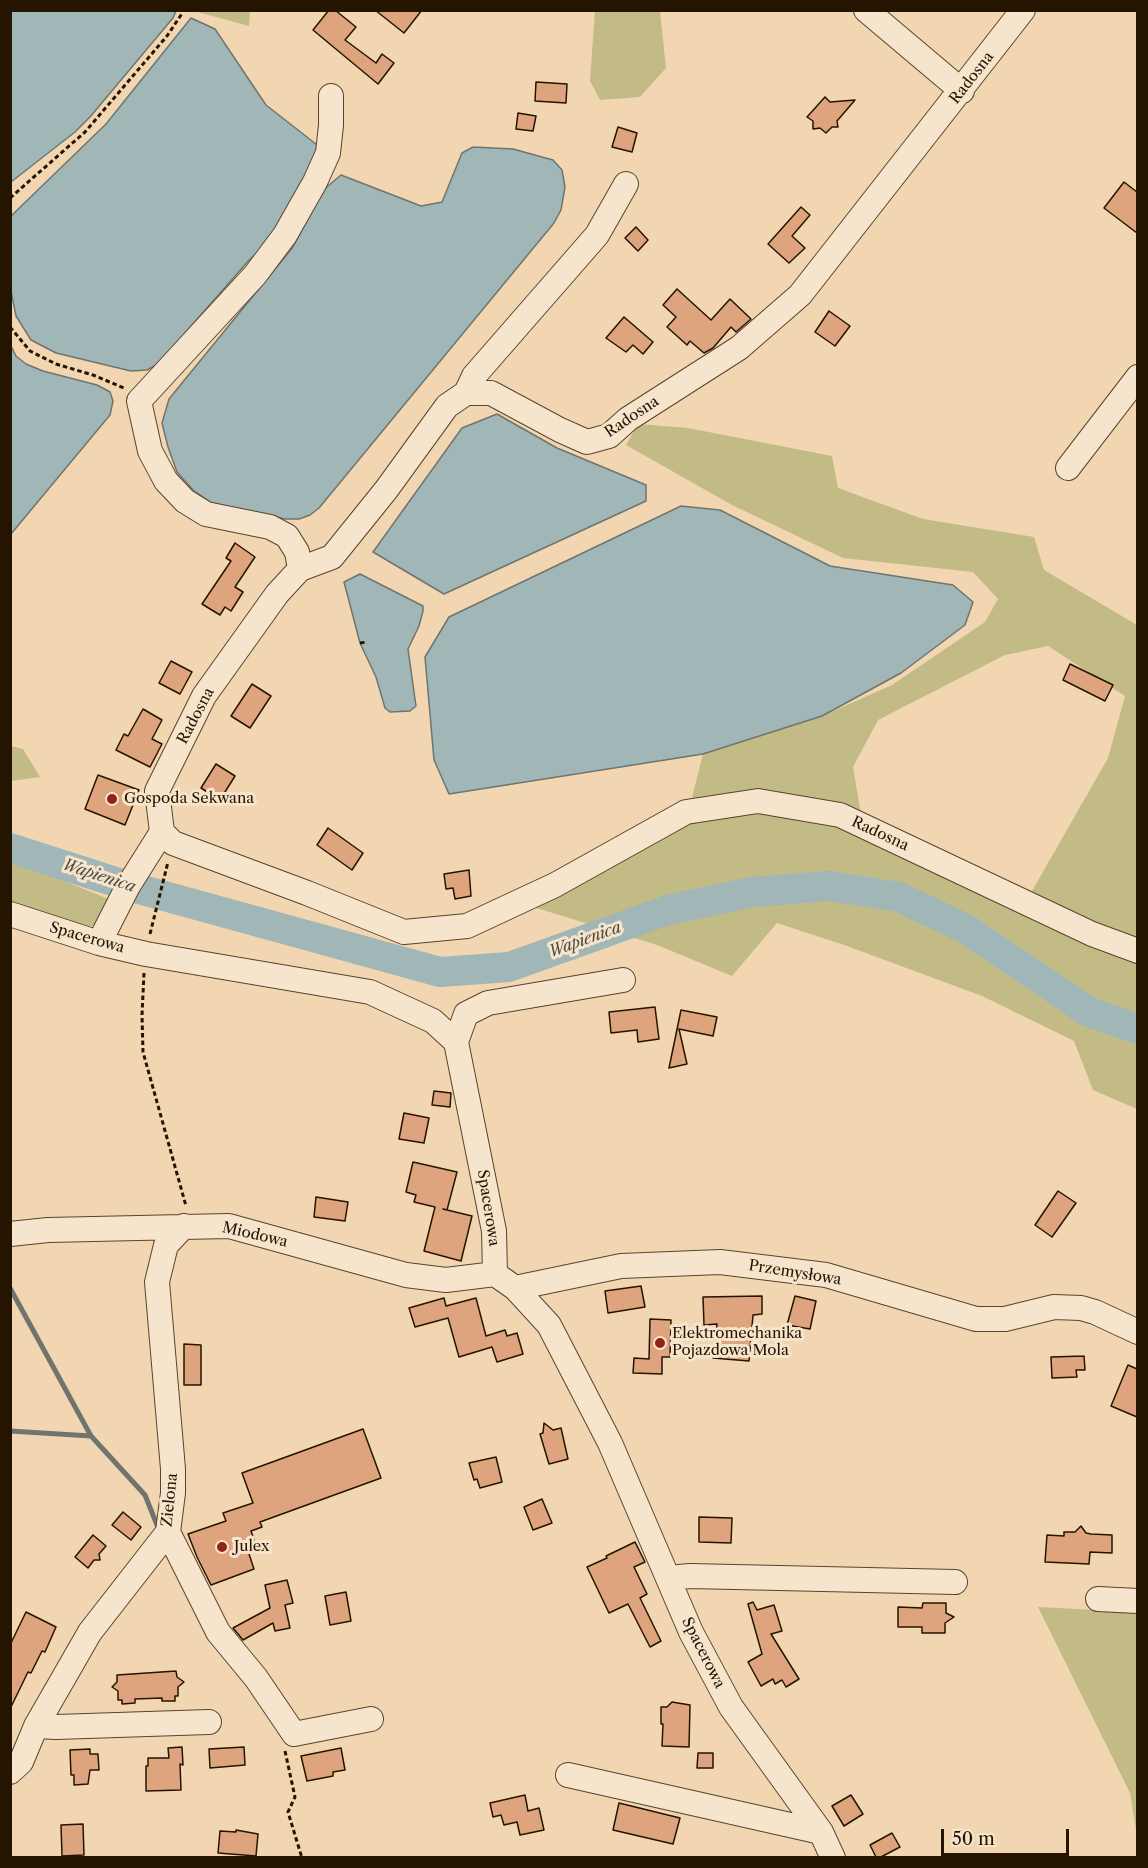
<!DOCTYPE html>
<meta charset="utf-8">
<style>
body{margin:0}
#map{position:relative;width:1148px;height:1868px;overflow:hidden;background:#f2d6b1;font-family:"Libre Caslon Text",serif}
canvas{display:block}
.frame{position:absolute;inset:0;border:12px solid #251400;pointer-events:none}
.scale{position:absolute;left:941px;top:1829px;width:128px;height:27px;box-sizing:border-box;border:3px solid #251400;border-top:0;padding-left:8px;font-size:18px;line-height:21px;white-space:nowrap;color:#251400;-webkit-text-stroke:4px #f7e4cc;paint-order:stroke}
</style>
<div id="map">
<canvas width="1148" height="1868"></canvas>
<div class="frame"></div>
<div class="scale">50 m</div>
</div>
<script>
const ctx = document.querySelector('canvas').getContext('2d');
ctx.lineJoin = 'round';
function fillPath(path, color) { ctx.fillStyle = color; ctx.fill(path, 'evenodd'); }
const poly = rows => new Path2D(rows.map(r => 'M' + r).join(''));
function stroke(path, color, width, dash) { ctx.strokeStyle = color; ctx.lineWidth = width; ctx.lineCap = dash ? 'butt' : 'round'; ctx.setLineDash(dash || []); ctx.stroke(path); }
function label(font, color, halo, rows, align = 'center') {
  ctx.font = font + ' "Libre Caslon Text",serif'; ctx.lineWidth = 6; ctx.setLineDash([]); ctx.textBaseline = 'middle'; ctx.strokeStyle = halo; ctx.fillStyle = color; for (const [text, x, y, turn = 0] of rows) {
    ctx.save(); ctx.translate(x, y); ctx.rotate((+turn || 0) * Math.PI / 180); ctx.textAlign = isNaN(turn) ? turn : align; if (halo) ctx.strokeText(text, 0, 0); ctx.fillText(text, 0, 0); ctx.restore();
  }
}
fillPath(poly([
 [595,10,660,11,666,68,640,97,600,100,590,81],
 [194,11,250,11,249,26],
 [638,424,688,428,832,456,838,488,923,519,1034,537,1044,570,1137,625,1137,945,1028,898,1108,758,1125,696,1048,646,1005,655,878,720,853,767,865,838,1137,957,1137,1109,1093,1090,1074,1041,982,996,847,946,777,923,732,976,657,945,530,906,686,821,703,754,822,716,892,685,985,622,998,599,973,572,843,558,732,505,626,445],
 [11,746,23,749,40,777,11,781],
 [10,859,111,900,99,924,73,930,11,909],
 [1038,1607,1137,1612,1137,1836,1130,1793]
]), '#c3bb86');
const water = poly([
 [11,10,176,11,173,18,90,117,75,132,11,182,11,10],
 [191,18,215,29,266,105,321,148,283,219,263,248,249,260,158,364,147,370,131,371,56,353,31,340,16,316,11,291,10,217,106,124,191,18],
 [473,147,513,149,553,160,562,170,565,187,561,210,554,223,319,508,310,515,299,519,285,519,212,503,193,490,177,472,168,447,162,423,169,399,293,247,322,191,341,175,421,206,442,202,462,153,473,147],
 [11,346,16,356,26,364,43,371,97,385,110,392,113,401,110,415,11,534,11,346],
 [497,414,557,448,646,485,646,501,444,594,373,552,462,428,497,414],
 [681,506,720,510,830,566,953,585,973,602,965,625,901,673,822,716,703,754,449,794,434,760,425,657,449,617,681,506],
 [360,574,423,606,423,611,419,626,408,649,416,706,410,711,390,712,385,708,376,677,360,643,344,582,360,574]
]);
fillPath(water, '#a0b6b7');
stroke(water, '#6f756e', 1.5);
stroke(poly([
 [10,1288,91,1436,145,1495,159,1530],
 [10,1431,91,1436]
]), '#6f756e', 5);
stroke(poly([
 [10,848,128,886,440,972,509,967,668,910,752,892,829,886,899,897,966,929,1089,1012,1138,1029]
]), '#a0b6b7', 30);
const building = poly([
 [329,10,335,10,356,27,345,40,376,63,382,54,394,63,378,84,313,30,329,10],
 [375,10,422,10,404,33,375,10],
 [536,82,567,84,566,103,535,101,536,82],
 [825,97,830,102,855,100,837,121,838,127,832,127,826,133,820,128,813,129,813,121,807,117,825,97],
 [518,113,536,116,533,131,516,129,518,113],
 [618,127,637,133,632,152,612,147,618,127],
 [1124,182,1137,192,1137,233,1104,208,1124,182],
 [801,207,810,215,792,236,805,248,789,263,768,244,801,207],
 [636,227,648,240,638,251,625,238,636,227],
 [677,289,711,320,730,299,751,319,736,332,731,327,713,348,704,353,690,341,687,345,667,327,676,317,663,305,677,289],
 [829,311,850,326,835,346,815,332,829,311],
 [624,317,653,342,643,354,633,345,626,352,606,338,624,317],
 [235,543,255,557,235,587,243,592,231,611,225,607,220,615,202,604,231,561,226,558,235,543],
 [171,661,192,672,180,694,159,683,171,661],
 [1070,664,1113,685,1105,701,1063,680,1070,664],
 [252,684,271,696,250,728,231,716,252,684],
 [143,709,162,720,152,739,162,744,150,767,116,750,124,734,128,736,143,709],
 [216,764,235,776,220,800,201,788,216,764],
 [98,775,139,790,125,825,85,809,98,775],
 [328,828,363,853,352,870,317,845,328,828],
 [469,870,471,896,455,899,453,888,446,889,444,874,469,870],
 [655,1007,659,1039,638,1042,637,1030,611,1033,609,1012,655,1007],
 [681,1010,717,1017,713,1036,679,1029,687,1064,669,1068,681,1010],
 [434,1091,451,1093,450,1107,432,1105,434,1091],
 [404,1113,429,1118,424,1143,399,1139,404,1113],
 [413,1162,457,1172,447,1210,443,1209,472,1216,461,1261,424,1251,435,1207,414,1202,416,1195,406,1192,413,1162],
 [1058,1191,1076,1203,1052,1237,1035,1225,1058,1191],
 [316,1197,348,1202,345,1221,314,1217,316,1197],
 [641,1286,645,1307,608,1313,605,1291,641,1286],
 [762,1296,762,1314,753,1315,749,1361,713,1358,717,1324,704,1325,703,1297,762,1296],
 [795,1296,816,1301,810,1329,787,1325,795,1296],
 [444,1298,446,1306,476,1298,486,1336,505,1330,507,1336,517,1333,523,1354,497,1362,492,1347,459,1357,448,1318,415,1327,409,1308,444,1298],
 [650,1319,671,1320,670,1357,662,1357,662,1374,633,1373,634,1358,649,1359,650,1319],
 [184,1344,201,1345,201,1385,184,1385,184,1344],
 [1084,1356,1085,1370,1076,1370,1077,1377,1052,1378,1051,1357,1084,1356],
 [1128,1365,1137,1369,1137,1417,1111,1406,1128,1365],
 [544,1423,553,1430,561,1428,568,1459,549,1464,540,1434,543,1433,544,1423],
 [363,1429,381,1478,260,1522,262,1527,251,1531,256,1545,247,1548,254,1569,211,1585,197,1557,188,1534,226,1521,223,1513,253,1503,242,1473,363,1429],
 [496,1457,502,1482,480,1488,477,1479,474,1480,469,1463,496,1457],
 [542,1499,552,1523,533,1530,524,1507,542,1499],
 [123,1512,141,1527,131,1540,112,1525,123,1512],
 [699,1517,732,1518,731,1543,699,1542,699,1517],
 [1081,1526,1086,1533,1091,1534,1112,1535,1112,1553,1090,1552,1089,1564,1045,1562,1047,1535,1064,1536,1064,1532,1075,1532,1081,1526],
 [93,1535,106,1546,99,1554,100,1560,94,1560,88,1568,75,1557,93,1535],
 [635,1542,645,1562,634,1567,647,1594,640,1598,661,1641,650,1647,628,1604,609,1613,587,1567,607,1558,606,1556,635,1542],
 [287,1580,293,1603,285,1605,290,1628,275,1631,273,1623,243,1640,233,1628,270,1608,265,1585,287,1580],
 [346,1592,351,1621,330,1625,325,1596,346,1592],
 [753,1602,757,1610,774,1605,782,1631,771,1634,799,1679,786,1687,782,1680,775,1684,773,1679,761,1686,748,1662,762,1654,748,1604,753,1602],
 [923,1603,946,1603,946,1613,954,1617,945,1623,945,1633,922,1633,922,1627,898,1627,898,1607,922,1608,923,1603],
 [26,1612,56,1627,45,1652,42,1651,31,1673,28,1672,10,1709,10,1645,26,1612],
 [176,1671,177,1677,184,1682,178,1687,178,1696,175,1696,175,1701,162,1701,162,1698,135,1699,135,1703,122,1704,122,1700,118,1700,118,1691,112,1687,117,1682,117,1675,176,1671],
 [672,1702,690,1705,689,1747,662,1746,663,1724,661,1724,661,1707,667,1707,672,1702],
 [182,1747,183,1765,180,1764,181,1790,146,1791,146,1766,148,1766,148,1758,169,1758,168,1748,182,1747],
 [244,1747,245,1765,210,1768,209,1749,244,1747],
 [341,1748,345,1770,333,1772,333,1776,307,1781,301,1756,341,1748],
 [90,1749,90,1754,98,1754,99,1770,90,1770,88,1784,74,1785,74,1775,71,1775,70,1750,90,1749],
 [698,1753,713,1753,713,1768,697,1768,698,1753],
 [525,1795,528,1811,539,1808,544,1830,520,1835,517,1822,504,1825,501,1815,493,1817,490,1803,525,1795],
 [851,1795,863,1814,844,1826,832,1806,851,1795],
 [619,1803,680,1818,673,1844,613,1830,619,1803],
 [83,1824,84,1855,62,1856,61,1825,83,1824],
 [236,1830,258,1834,256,1856,218,1853,220,1831,236,1832,236,1830],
 [892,1833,900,1847,881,1857,876,1857,870,1845,892,1833]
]);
fillPath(building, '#dda47e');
stroke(building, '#251400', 1.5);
const minor = poly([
 [866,10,962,91],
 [1023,10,800,295,739,348,628,419,609,436,587,442,560,430,491,393,466,393,447,406,386,490,332,557,300,569,277,594,204,696,157,791,162,832,173,843,307,893,404,932,467,926,555,885,686,812,758,801,840,815,1092,934,1138,951],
 [466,393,474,376,597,235,626,184],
 [1068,468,1138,377],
 [300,569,297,552,287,536,270,527,206,514,185,501,166,481,150,451,139,401,255,275,285,235,315,182,328,153,331,125,331,96],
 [10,914,99,943,146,954,370,992,433,1021,456,1042,494,1231,495,1274,515,1288,549,1325,610,1443,691,1632,731,1707,821,1832,833,1858],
 [99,943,128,886,162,832],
 [456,1042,466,1014,488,1003,623,980],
 [10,1234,48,1230,229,1226,406,1275,446,1280,495,1274],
 [515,1288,621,1266,720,1262,826,1275,976,1319,1005,1319,1054,1307,1081,1308,1095,1312,1138,1332],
 [168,1532,218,1632,256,1678,294,1734,371,1719],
 [668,1578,690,1576,955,1582],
 [1098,1599,1138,1601],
 [36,1726,56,1727,209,1722],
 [10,1772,21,1762,36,1726,90,1632,168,1532,173,1493,173,1469,157,1282,166,1245,184,1226],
 [568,1775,821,1832]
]);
stroke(minor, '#58442c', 26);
stroke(poly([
 [10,198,85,132,167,36,183,12],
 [10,327,30,351,56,364,93,375,124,388],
 [360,643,367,642],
 [150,934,168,862],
 [144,973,142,1015,143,1052,186,1206],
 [285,1751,295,1797,288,1812,302,1858]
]), '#251400', 3, [4.5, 3]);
stroke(minor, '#f7e4cc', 24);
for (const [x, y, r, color] of [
 [112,799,6,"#8f2418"],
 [660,1343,6,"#8f2418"],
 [222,1547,6,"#8f2418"]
]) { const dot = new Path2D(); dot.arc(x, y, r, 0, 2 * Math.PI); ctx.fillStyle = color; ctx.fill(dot); stroke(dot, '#f7e4cc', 2); }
label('15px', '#251400', '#f7e4cc', [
 ["Radosna",972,78,-52],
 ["Radosna",632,417,-34],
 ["Radosna",196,716,-62],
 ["Radosna",880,834,25],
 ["Spacerowa",87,938,16],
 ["Spacerowa",488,1208,81],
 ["Miodowa",255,1235,13],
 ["Przemysłowa",795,1273,9],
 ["Zielona",170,1500,-84],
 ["Spacerowa",703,1653,63]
]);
label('15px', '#251400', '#f7e4cc', [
 ["Gospoda Sekwana",124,799],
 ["Elektromechanika",672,1334],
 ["Pojazdowa Mola",672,1351],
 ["Julex",234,1547]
], 'left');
label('italic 16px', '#504d40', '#f7e4cc', [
 ["Wapienica",99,876,18],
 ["Wapienica",585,940,-20]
]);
</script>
